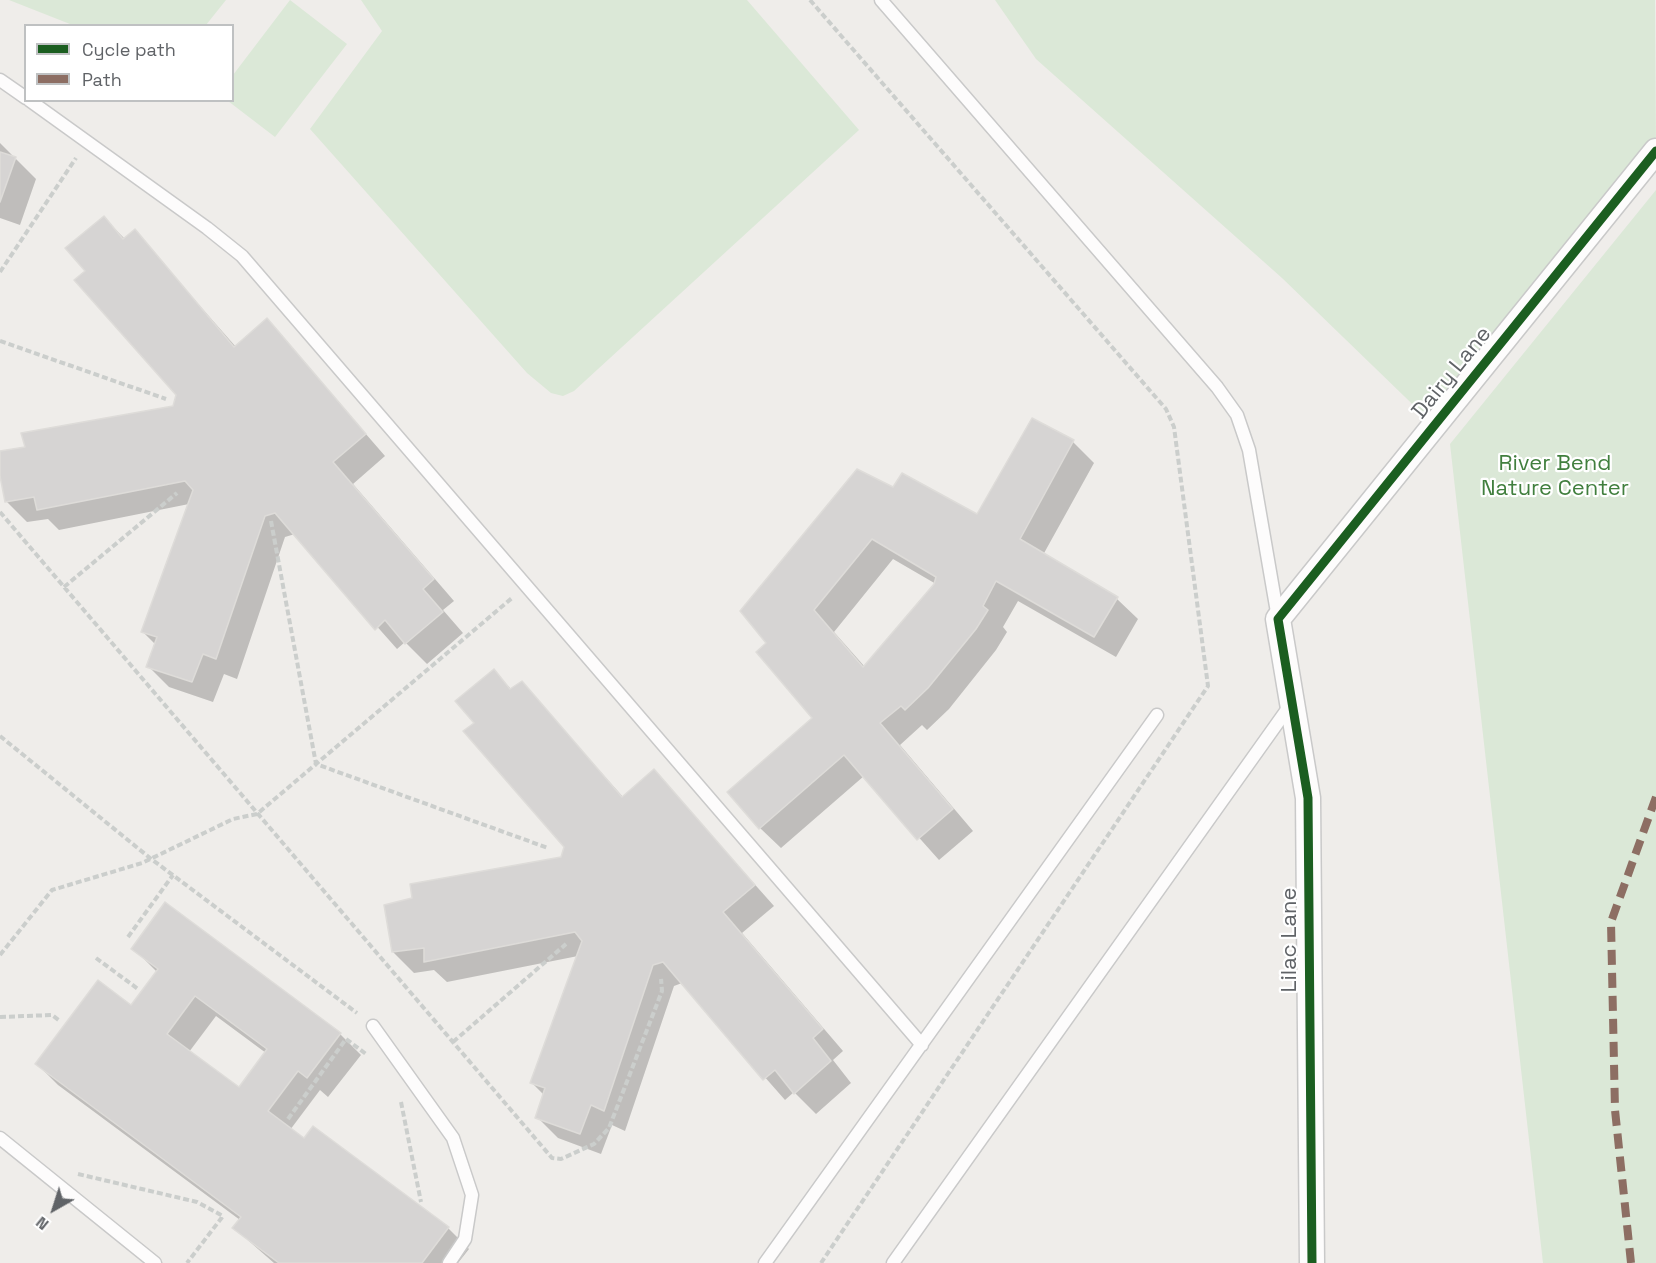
<!DOCTYPE html>
<style>
body{margin:0}
#map{position:relative;width:1656px;height:1263px;overflow:hidden;background:#efedea;font-family:"Space Grotesk",sans-serif}
canvas{display:block}
.legend{position:absolute;left:24px;top:24px;width:210px;height:78px;box-sizing:border-box;background:#fff;border:2px solid #bfc1c2;margin:0;padding:8px 10px;list-style:none;font-size:18px;color:#606367}
.legend li{display:flex;align-items:center;gap:12px;height:30px}
.legend b{width:30px;border:2px solid #bfc1c2}
.north{position:absolute;left:24px;top:1179px;width:60px;height:60px;-webkit-text-stroke:4px #fff;paint-order:stroke;rotate:219deg;font-size:16px;font-weight:700;line-height:24px;text-align:center;color:#606367}
.north::after{content:'';display:block;margin:auto;width:21px;height:27px;background:#606367;clip-path:polygon(50% 0,100% 100%,50% 72%,0 100%)}
</style>
<div id="map">
<canvas width="1656" height="1263"></canvas>
<ul class="legend">
<li><b style="height:8px;background:#1b5e20"></b>Cycle path</li>
<li><b style="height:8px;background:#8d6e63"></b>Path</li>
</ul>
<div class="north">N</div>
</div>
<script>
const ctx = document.querySelector('canvas').getContext('2d');
ctx.lineJoin = 'round';
function fillPath(path, color) { ctx.fillStyle = color; ctx.fill(path, 'evenodd'); }
const poly = rows => new Path2D(rows.map(r => 'M' + r).join(''));
function stroke(path, color, width, dash) { ctx.strokeStyle = color; ctx.lineWidth = width; ctx.lineCap = dash ? 'butt' : 'round'; ctx.setLineDash(dash || []); ctx.stroke(path); }
function label(font, color, halo, rows, align = 'center') {
  ctx.font = font + ' "Space Grotesk",sans-serif'; ctx.lineWidth = 4.5; ctx.setLineDash([]); ctx.textBaseline = 'middle'; ctx.strokeStyle = halo; ctx.fillStyle = color; for (const [text, x, y, turn = 0] of rows) {
    ctx.save(); ctx.translate(x, y); ctx.rotate((+turn || 0) * Math.PI / 180); ctx.textAlign = isNaN(turn) ? turn : align; if (halo) ctx.strokeText(text, 0, 0); ctx.fillText(text, 0, 0); ctx.restore();
  }
}
fillPath(poly([
 [9,0,226,0,206,25,75,26],
 [290,0,347,44,275,137,228,101,232,100,233,75],
 [361,0,747,0,859,130,574,391,563,396,551,393,527,373,310,129,382,31],
 [995,0,1655,0,1656,151,1435,426,1282,278,1036,59],
 [1656,190,1656,1263,1543,1263,1450,444]
]), '#dbe8d7');
fillPath(poly([
 [0,143,36,179,20,225,0,218],
 [104,218,125,239,134,231,236,347,267,320,385,456,353,484,454,601,443,610,463,633,427,664,405,642,397,649,295,534,285,537,237,679,224,674,213,702,169,687,148,666,156,645,143,632,189,504,59,530,48,519,27,522,6,501,0,452,27,448,174,407,177,394],
 [1032,420,1073,442,1094,463,1043,555,1117,599,1138,619,1116,657,1018,601,1003,627,1007,632,996,650,949,709,927,730,922,725,900,745,973,831,939,860,864,776,781,848,760,828,814,718,769,643,893,489,978,516],
 [893,559,936,584,865,667,834,632],
 [494,671,512,690,521,683,624,798,654,771,774,906,742,933,843,1051,833,1060,851,1083,816,1114,794,1092,785,1100,682,983,674,986,625,1131,612,1125,601,1154,558,1138,537,1117,544,1095,532,1083,578,956,447,982,434,970,414,973,393,952,563,858,566,847,476,723],
 [133,948,340,1034,361,1055,328,1097,320,1090,290,1130,448,1228,469,1249,458,1263,274,1263,234,1228,240,1220,58,1085,37,1064,132,1007,157,972],
 [216,1016,266,1053,240,1089,189,1052]
]), '#0003');
const building = poly([
 [0,152,16,157,0,202,0,152],
 [104,216,123,239,135,229,234,347,267,318,366,434,333,462,434,579,423,589,443,612,405,644,385,620,375,630,275,513,265,516,216,659,203,654,192,682,146,667,157,637,141,632,193,490,185,481,37,510,34,497,5,502,0,476,0,451,25,447,21,433,173,406,176,395,74,280,85,271,65,248,104,216],
 [1032,418,1074,440,1020,539,1118,597,1094,637,996,581,983,606,988,610,976,629,928,688,905,710,901,706,880,723,953,809,917,840,844,755,759,829,727,792,812,718,756,652,766,643,740,611,857,469,893,487,902,473,977,514,1032,418],
 [872,539,936,577,934,584,863,667,814,610,872,539],
 [494,669,510,689,522,681,622,797,654,769,755,885,723,912,823,1029,813,1038,831,1061,794,1094,775,1070,763,1080,663,962,653,965,604,1111,591,1105,580,1134,535,1118,545,1088,530,1083,582,941,575,932,424,962,424,948,392,952,384,905,412,898,410,884,561,857,564,847,463,731,474,723,455,701,494,669],
 [165,902,341,1033,307,1078,298,1071,268,1111,304,1138,313,1126,449,1227,422,1263,279,1263,232,1228,241,1217,35,1064,98,980,131,1005,158,969,131,949,165,902],
 [195,996,267,1049,239,1087,167,1034,195,996]
]);
fillPath(building, '#d6d4d3');
stroke(building, '#dedcd9', 1.5);
const service = poly([
 [881,0,1217,387,1237,415,1249,450,1278,618],
 [0,80,26,98],
 [29,100,207,228,242,256,922,1045],
 [373,1026,453,1138,472,1195,465,1239,449,1263],
 [0,1138,155,1263],
 [765,1263,1157,715],
 [893,1263,1291,704]
]);
const minor = poly([
 [1312,1263,1308,798,1278,619,1656,151]
]);
stroke(service, '#c9c9c9', 15);
stroke(minor, '#c9c9c9', 27);
stroke(poly([
 [810,0,1166,409,1174,427,1208,686,821,1263],
 [0,272,76,158],
 [0,341,166,399],
 [0,512,552,1158,561,1159,594,1144,609,1128,662,991,661,979],
 [271,521,316,764,548,848],
 [64,587,177,493],
 [0,736,150,858,357,1013],
 [128,937,173,875],
 [0,955,52,890,142,863,233,819,257,814,512,598],
 [96,958,138,989],
 [0,1017,52,1015,60,1021],
 [453,1042,566,944],
 [401,1102,421,1202],
 [288,1119,346,1039,366,1054],
 [78,1174,197,1202,223,1216,187,1263]
]), '#cbcecc', 4, [6, 3]);
stroke(service, '#fdfcfc', 12);
stroke(minor, '#fdfcfc', 24);
stroke(poly([
 [1631,1263,1615,1110,1611,922,1656,797]
]), '#8d6e63', 8, [15, 8]);
stroke(poly([
 [1312,1263,1308,798,1278,619,1656,151]
]), '#1b5e20', 9);
label('22px', '#606367', '#fff', [
 ["Dairy Lane",1452,373,-51],
 ["Lilac Lane",1290,940,-90]
]);
label('22px', '#417f3e', '#fff', [
 ["River Bend",1555,464],
 ["Nature Center",1555,489]
]);
</script>
